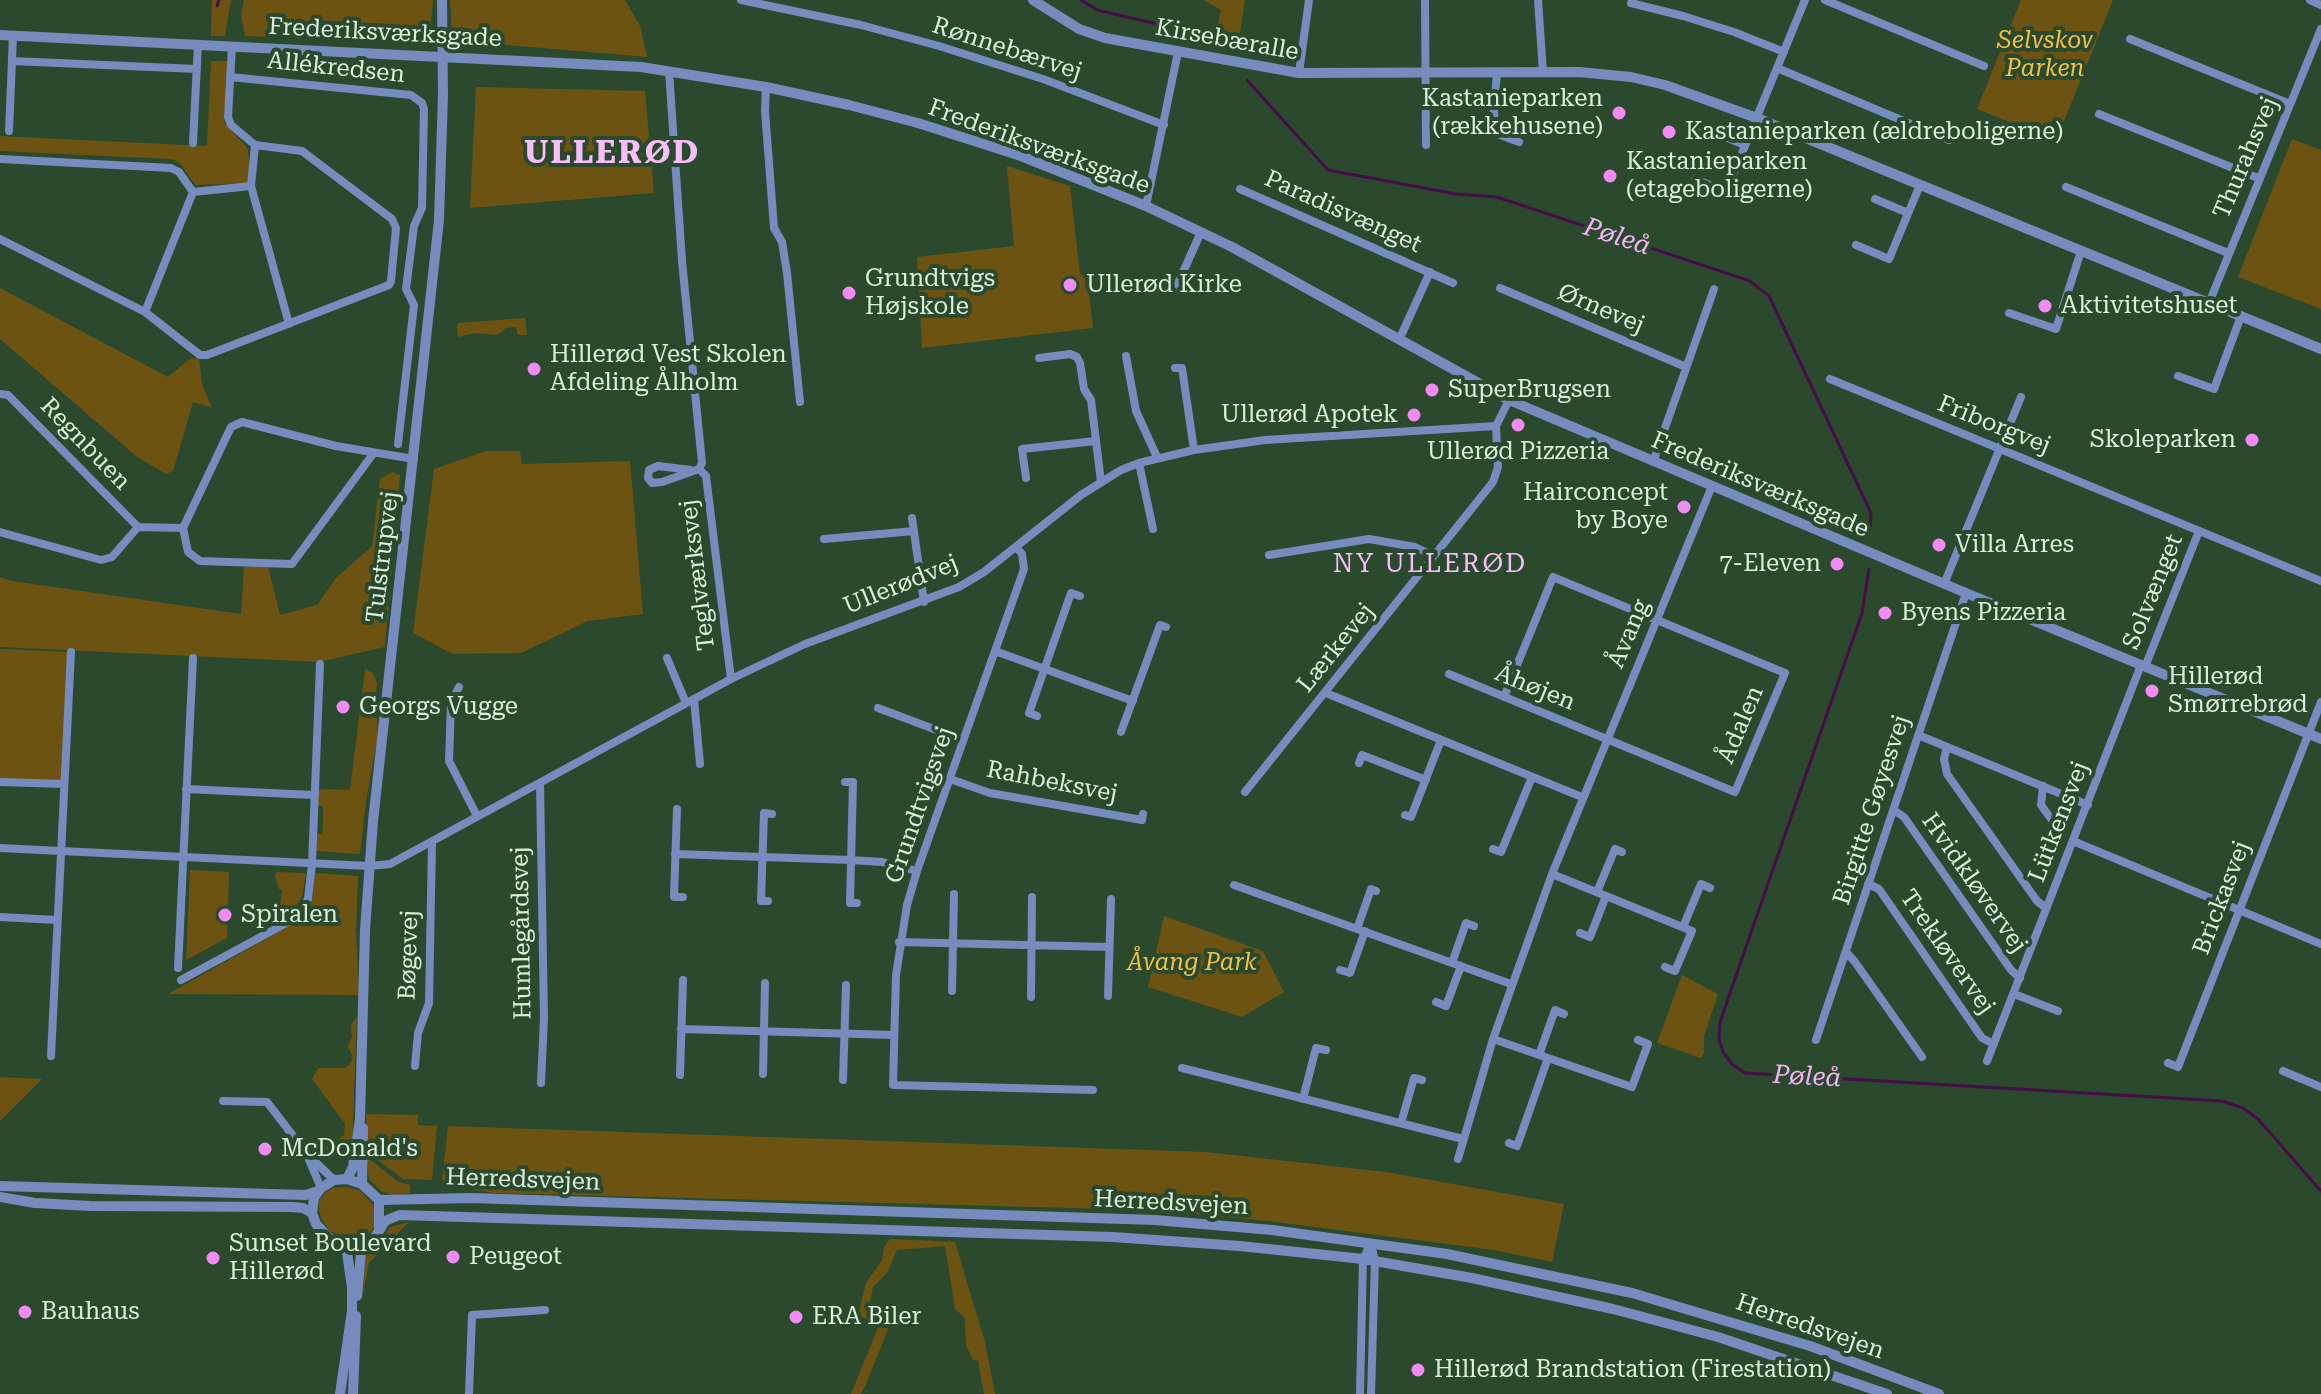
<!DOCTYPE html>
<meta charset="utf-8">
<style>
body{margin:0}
canvas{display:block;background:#2a492d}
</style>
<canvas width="2321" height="1394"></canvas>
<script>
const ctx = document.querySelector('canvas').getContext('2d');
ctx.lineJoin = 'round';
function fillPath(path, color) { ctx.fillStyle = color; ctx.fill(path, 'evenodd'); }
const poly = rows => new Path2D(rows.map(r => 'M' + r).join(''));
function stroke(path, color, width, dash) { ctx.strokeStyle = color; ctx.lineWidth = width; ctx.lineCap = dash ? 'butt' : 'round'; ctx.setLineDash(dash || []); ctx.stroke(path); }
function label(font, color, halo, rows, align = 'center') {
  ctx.font = font + ' "Roboto Serif",serif'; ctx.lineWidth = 8; ctx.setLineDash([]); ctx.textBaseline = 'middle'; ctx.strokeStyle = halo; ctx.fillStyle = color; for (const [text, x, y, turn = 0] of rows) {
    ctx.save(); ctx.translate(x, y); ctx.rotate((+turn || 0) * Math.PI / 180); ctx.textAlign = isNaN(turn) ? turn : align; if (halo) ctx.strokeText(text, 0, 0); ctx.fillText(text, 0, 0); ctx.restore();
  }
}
fillPath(poly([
 [212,0,231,0,225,36,211,36],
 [244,0,433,0,430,32,419,42,245,36,241,14],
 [450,0,625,0,640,26,647,57,461,41,452,32],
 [1204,0,1245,0,1237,51,1186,44,1189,30,1215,36,1221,10],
 [2021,0,2113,0,2056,141,1977,109],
 [211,61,228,61,224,122,248,149,250,183,195,185,180,163,170,159,0,151,0,136,207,146],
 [476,87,645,91,654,193,470,208],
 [2292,139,2321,150,2321,309,2238,277],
 [1007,166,1070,186,1080,274,1087,276,1093,328,922,348,917,257,1014,246],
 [0,288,168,377,191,358,199,359,202,384,212,408,193,402,173,471,166,474,136,456,0,339],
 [525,318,527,335,518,335,516,327,506,328,497,335,474,333,458,337,457,326,459,323],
 [486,451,520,451,522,464,630,461,643,614,588,621,521,653,453,654,413,633,434,469],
 [392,472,400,475,385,647,319,662,0,647,0,577,12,581,241,614,244,567,268,566,280,615,317,605,336,578,372,546,380,479],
 [0,649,71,652,64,784,0,782],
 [365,669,372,672,377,683,373,717,377,718,378,736,366,801,360,854,315,851,315,834,322,834,323,824,323,806,316,806,317,789,350,790],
 [190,870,229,872,227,938,186,960],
 [277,872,306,873,302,897,297,905,287,914,282,914,274,907,273,902,281,901,282,890,279,889,275,876],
 [315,873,358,876,356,931,359,995,168,994,300,920,312,902],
 [1164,916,1263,951,1284,992,1242,1017,1148,987],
 [1682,975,1718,994,1704,1036,1704,1053,1701,1058,1657,1043],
 [357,1016,352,1150,341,1151,321,1160,320,1152,344,1135,345,1124,312,1079,318,1068,346,1068,351,1062,353,1058,348,1046,352,1037,351,1025],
 [0,1077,42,1079,0,1121],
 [366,1114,418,1115,418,1125,437,1126,432,1180,403,1179,366,1151],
 [448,1126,1206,1152,1386,1172,1564,1204,1552,1262,1494,1250,1268,1221,1150,1210,494,1193,475,1190,470,1186,446,1186,442,1180],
 [366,1156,397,1181,410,1185,410,1193,392,1195,381,1191,369,1179],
 [347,1187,361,1191,375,1207,375,1226,370,1233,360,1238,345,1238,330,1231,323,1222,319,1211,319,1202,325,1193,332,1188],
 [409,1222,369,1263,362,1300,366,1256,382,1239,390,1227],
 [890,1239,955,1242,985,1342,995,1394,984,1394,978,1361,973,1360,966,1345,965,1318,955,1309,945,1246,897,1250,887,1273,873,1287,869,1309,893,1317,866,1384,861,1394,851,1394,879,1325,858,1315,866,1283,882,1260,884,1247]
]), '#6c5312');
stroke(poly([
 [1081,0,1097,10,1157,24,1176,34,1222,45],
 [217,6,219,0],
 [1247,80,1328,170,1456,194,1497,197,1750,281,1769,296,1871,513,1870,528],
 [1869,569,1862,613,1720,1022,1719,1039,1723,1052,1732,1064,1745,1073,2222,1101,2243,1108,2258,1119,2321,1191]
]), '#470c4a', 3);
stroke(poly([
 [741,0,861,25,939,46,1043,79,1164,125],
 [1425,0,1426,145],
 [1538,0,1543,72],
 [1825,0,1984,66],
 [2310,0,2321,5],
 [1631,3,1683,16,1734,32,1784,52],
 [2130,39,2290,104],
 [12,61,197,69],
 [1777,68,1949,140],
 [669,71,682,261,702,463,699,469,662,482,652,483,648,478,649,470,658,466,691,470],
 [1497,72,1494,110,1495,133,1519,142],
 [1299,73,1309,0],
 [230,77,411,95,422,103,424,109,422,208,414,226,406,289,414,305,398,444],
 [766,87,765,111,774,228,782,242,787,273,800,402],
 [2099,114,2258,178],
 [1697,126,1745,145],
 [9,131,13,36],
 [193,143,198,44],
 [255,145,251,186,289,324],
 [0,159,171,168,179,172,193,192,251,186],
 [1695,179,1726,192,1805,0],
 [2066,187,2228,253],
 [1240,189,1453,283],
 [1875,199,1908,213],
 [1146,206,1178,52],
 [0,239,145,312,200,355,207,355,389,285,391,281,396,228,392,219,302,151,255,145,231,125,228,117,232,46],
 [1856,245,1889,259,1920,185],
 [1500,288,1686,367],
 [1175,290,1201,232],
 [2209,303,2321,29],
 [145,312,193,192],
 [2009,313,2056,329,2081,251],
 [1399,340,1430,272],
 [1126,356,1136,411,1157,457],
 [1039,358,1070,354,1077,357,1080,363,1084,389,1091,400,1101,482],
 [1175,368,1182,368,1194,450],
 [2178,376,2214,389,2241,316],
 [1830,379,2321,581],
 [0,394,8,395,138,527,183,528],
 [373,454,292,564,200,561,188,552,183,528,231,427,242,422,336,446,414,459],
 [1653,462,1714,289],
 [1139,463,1153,529],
 [699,469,706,476,731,679],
 [1026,478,1022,449,1096,441],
 [912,518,924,602],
 [0,532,101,560,112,557,138,527],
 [824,539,914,531],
 [1016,547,1022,554,1024,569,917,871,907,905,896,975,893,1085,1093,1090],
 [1269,555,1369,539,1415,547,1434,556],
 [1944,584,2021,397],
 [995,651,1133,701],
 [667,658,686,703],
 [2145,667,2199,531],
 [1449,674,1735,792,1785,673,1553,577,1504,697],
 [459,687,451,703,449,761,477,816],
 [1326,693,1582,797],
 [694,699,700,764],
 [878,708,963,740],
 [1037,716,1029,713,1071,593,1080,596],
 [1121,732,1160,625,1166,627],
 [1918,735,2088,805],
 [1947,747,1944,759,1947,774,2037,901,2046,908],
 [1359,763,1362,755,1426,780],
 [950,779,990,793,1142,820,1143,814],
 [0,782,64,784],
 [845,782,853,782,850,903,857,903],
 [540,783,544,1018,541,1083],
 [2043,786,2041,805,2062,834],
 [186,789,313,795],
 [1245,792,1493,482,1498,467,1496,426,1509,400],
 [677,809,674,897,683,897],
 [1895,811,1904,817,2011,970,2020,978],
 [1405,815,1411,817,1441,740],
 [2073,841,2321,944],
 [0,848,369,866,390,864,731,679,805,644,959,587,984,572,1081,495,1121,470,1139,463,1194,450,1265,440,1496,426],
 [1493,849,1501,852,1532,777],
 [675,854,851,860,882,862,917,871],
 [1552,874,1692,931,1675,971,1665,967],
 [1868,884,1879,889,1982,1038,1994,1044],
 [1234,885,1511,984],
 [1597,892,1615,849,1622,852],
 [768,901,761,901,764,813,772,814],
 [0,917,57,920],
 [1683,927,1701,884,1710,888],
 [1357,929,1371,889,1376,891],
 [1580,933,1590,937,1606,896],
 [899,942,1109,947],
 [1847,953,1855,962,1922,1057],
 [1452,963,1466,923,1474,926],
 [178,968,193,658],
 [1340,970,1350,973,1365,931],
 [181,980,292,920,302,910,308,899,312,864,320,664],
 [952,991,954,894],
 [2014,994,2058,1011],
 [1108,996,1111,899],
 [1031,997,1032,897],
 [1436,1002,1446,1006,1461,966],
 [681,1029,894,1035],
 [1493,1039,1632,1087,1648,1044,1638,1040],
 [1816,1040,1966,593],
 [1539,1055,1555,1010,1564,1014],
 [51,1056,71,652],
 [1987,1061,2141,665],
 [2168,1063,2178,1067,2321,702],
 [415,1066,418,1033,429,1003,432,842],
 [1182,1068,1463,1139],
 [2283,1071,2321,1087],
 [763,1074,765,983],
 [680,1075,683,980],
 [843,1080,846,985],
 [1303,1099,1316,1048,1326,1050],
 [223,1101,267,1102,307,1154,334,1180],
 [1401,1123,1414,1078,1422,1080],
 [1509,1143,1517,1146,1548,1058],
 [307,1155,321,1188],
 [1458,1159,1493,1039,1552,874,1712,486],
 [1371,1244,1375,1261,1371,1394],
 [469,1394,472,1315,545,1310],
 [1360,1394,1363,1259,1371,1243]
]), '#768cbe', 8);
stroke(poly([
 [1033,0,1079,29,1105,38,1299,73,1579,72,1631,77,1665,85,1757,118,2321,349],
 [0,35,641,67,766,87,849,105,918,123,1021,156,1146,206,1232,247,1509,400,1966,593,2321,739],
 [347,1179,353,1167,360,1119,365,930,373,821,439,220,443,94,442,0],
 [362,1184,363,1128],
 [0,1186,306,1195,318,1191],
 [0,1197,35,1203,91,1206,292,1207,303,1208,312,1213],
 [379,1200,470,1198,1155,1220,1272,1230,1447,1254,1632,1293,1810,1346,1939,1394],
 [379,1231,379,1200,362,1184,347,1179,334,1180,321,1188,314,1198,312,1213,316,1224,330,1239,350,1245,371,1241,375,1237,379,1231,385,1221,399,1215,1113,1237,1240,1246,1363,1259,1472,1278,1613,1309,1718,1337,1887,1394],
 [335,1243,347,1252,352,1288,352,1311,340,1394],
 [357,1296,361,1253,369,1243],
 [353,1394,356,1316]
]), '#768cbe', 10);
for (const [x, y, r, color] of [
 [1619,113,8,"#f18af4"],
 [1669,132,8,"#f18af4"],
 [1610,176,8,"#f18af4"],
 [1070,285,8,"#f18af4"],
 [849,293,8,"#f18af4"],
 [2045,306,8,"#f18af4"],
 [534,369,8,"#f18af4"],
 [1432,390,8,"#f18af4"],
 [1414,415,8,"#f18af4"],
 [1518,425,8,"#f18af4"],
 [2252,440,8,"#f18af4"],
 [1684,507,8,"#f18af4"],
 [1939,545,8,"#f18af4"],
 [1837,564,8,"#f18af4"],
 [1885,613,8,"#f18af4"],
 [2152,691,8,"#f18af4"],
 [343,707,8,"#f18af4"],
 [225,915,8,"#f18af4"],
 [265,1149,8,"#f18af4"],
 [453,1257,8,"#f18af4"],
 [213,1258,8,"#f18af4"],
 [25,1312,8,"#f18af4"],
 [796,1317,8,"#f18af4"],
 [1418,1370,8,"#f18af4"]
]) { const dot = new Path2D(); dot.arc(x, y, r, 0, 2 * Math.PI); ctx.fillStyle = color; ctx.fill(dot); stroke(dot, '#2a492d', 3); }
label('24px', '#dceedc', '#2a492d', [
 ["Frederiksværksgade",385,33,3],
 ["Kirsebæralle",1227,40,10],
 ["Rønnebærvej",1007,49,18],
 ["Allékredsen",336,68,6],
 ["Frederiksværksgade",1039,147,20],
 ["Thurahsvej",2246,158,-67],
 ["Paradisvænget",1343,212,24],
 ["Ørnevej",1601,309,23],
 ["Friborgvej",1994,425,22],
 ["Regnbuen",85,444,46],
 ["Frederiksværksgade",1760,485,23],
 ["Tulstrupvej",383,557,-83],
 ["Teglværksvej",698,575,-97],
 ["Ullerødvej",901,585,-22],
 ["Solvænget",2153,592,-68],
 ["Åvang",1629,634,-67],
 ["Lærkevej",1336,648,-51],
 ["Åhøjen",1535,688,22],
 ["Ådalen",1741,725,-67],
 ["Rahbeksvej",1052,782,11],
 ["Grundtvigsvej",920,805,-71],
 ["Birgitte Gøyesvej",1872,810,-72],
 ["Lütkensvej",2059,822,-69],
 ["Hvidkløvervej",1974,883,55],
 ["Brickasvej",2222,898,-69],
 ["Humlegårdsvej",522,933,-91],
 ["Trekløvervej",1947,952,55],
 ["Bøgevej",409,955,-88],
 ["Herredsvejen",523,1180,2],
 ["Herredsvejen",1171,1203,3],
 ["Herredsvejen",1810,1327,19]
]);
label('italic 24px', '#f2c044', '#2a492d', [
 ["Selvskov",2045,41],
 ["Parken",2045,69],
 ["Åvang Park",1192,963]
]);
label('24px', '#dceedc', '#2a492d', [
 ["Kastanieparken",1603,99,"right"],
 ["(rækkehusene)",1603,127,"right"],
 ["Kastanieparken (ældreboligerne)",1685,132],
 ["Kastanieparken",1626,162],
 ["(etageboligerne)",1626,190],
 ["Grundtvigs",865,279],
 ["Højskole",865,307],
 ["Ullerød Kirke",1086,285],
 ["Aktivitetshuset",2061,306],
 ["Hillerød Vest Skolen",550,355],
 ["Afdeling Ålholm",550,383],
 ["SuperBrugsen",1448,390],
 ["Ullerød Apotek",1398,415,"right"],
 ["Skoleparken",2236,440,"right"],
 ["Ullerød Pizzeria",1518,452,"center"],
 ["Hairconcept",1668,493,"right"],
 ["by Boye",1668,521,"right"],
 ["Villa Arres",1955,545],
 ["7-Eleven",1821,564,"right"],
 ["Byens Pizzeria",1901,613],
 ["Hillerød",2168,677],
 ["Smørrebrød",2168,705],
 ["Georgs Vugge",359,707],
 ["Spiralen",241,915],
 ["McDonald's",281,1149],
 ["Sunset Boulevard",229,1244],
 ["Hillerød",229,1272],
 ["Peugeot",469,1257],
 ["Bauhaus",41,1312],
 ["ERA Biler",812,1317],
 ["Hillerød Brandstation (Firestation)",1434,1370]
], 'left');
label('italic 26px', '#f5b2f6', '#2a492d', [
 ["Pøleå",1617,237,18],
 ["Pøleå",1807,1077,3]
]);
ctx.letterSpacing = '2px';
label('26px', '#f8bef9', '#2a492d', [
 ["NY ULLERØD",1430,564]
]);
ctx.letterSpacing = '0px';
ctx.letterSpacing = '2px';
label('bold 32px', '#f8bef9', '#2a492d', [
 ["ULLERØD",612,154]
]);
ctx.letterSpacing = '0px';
</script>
